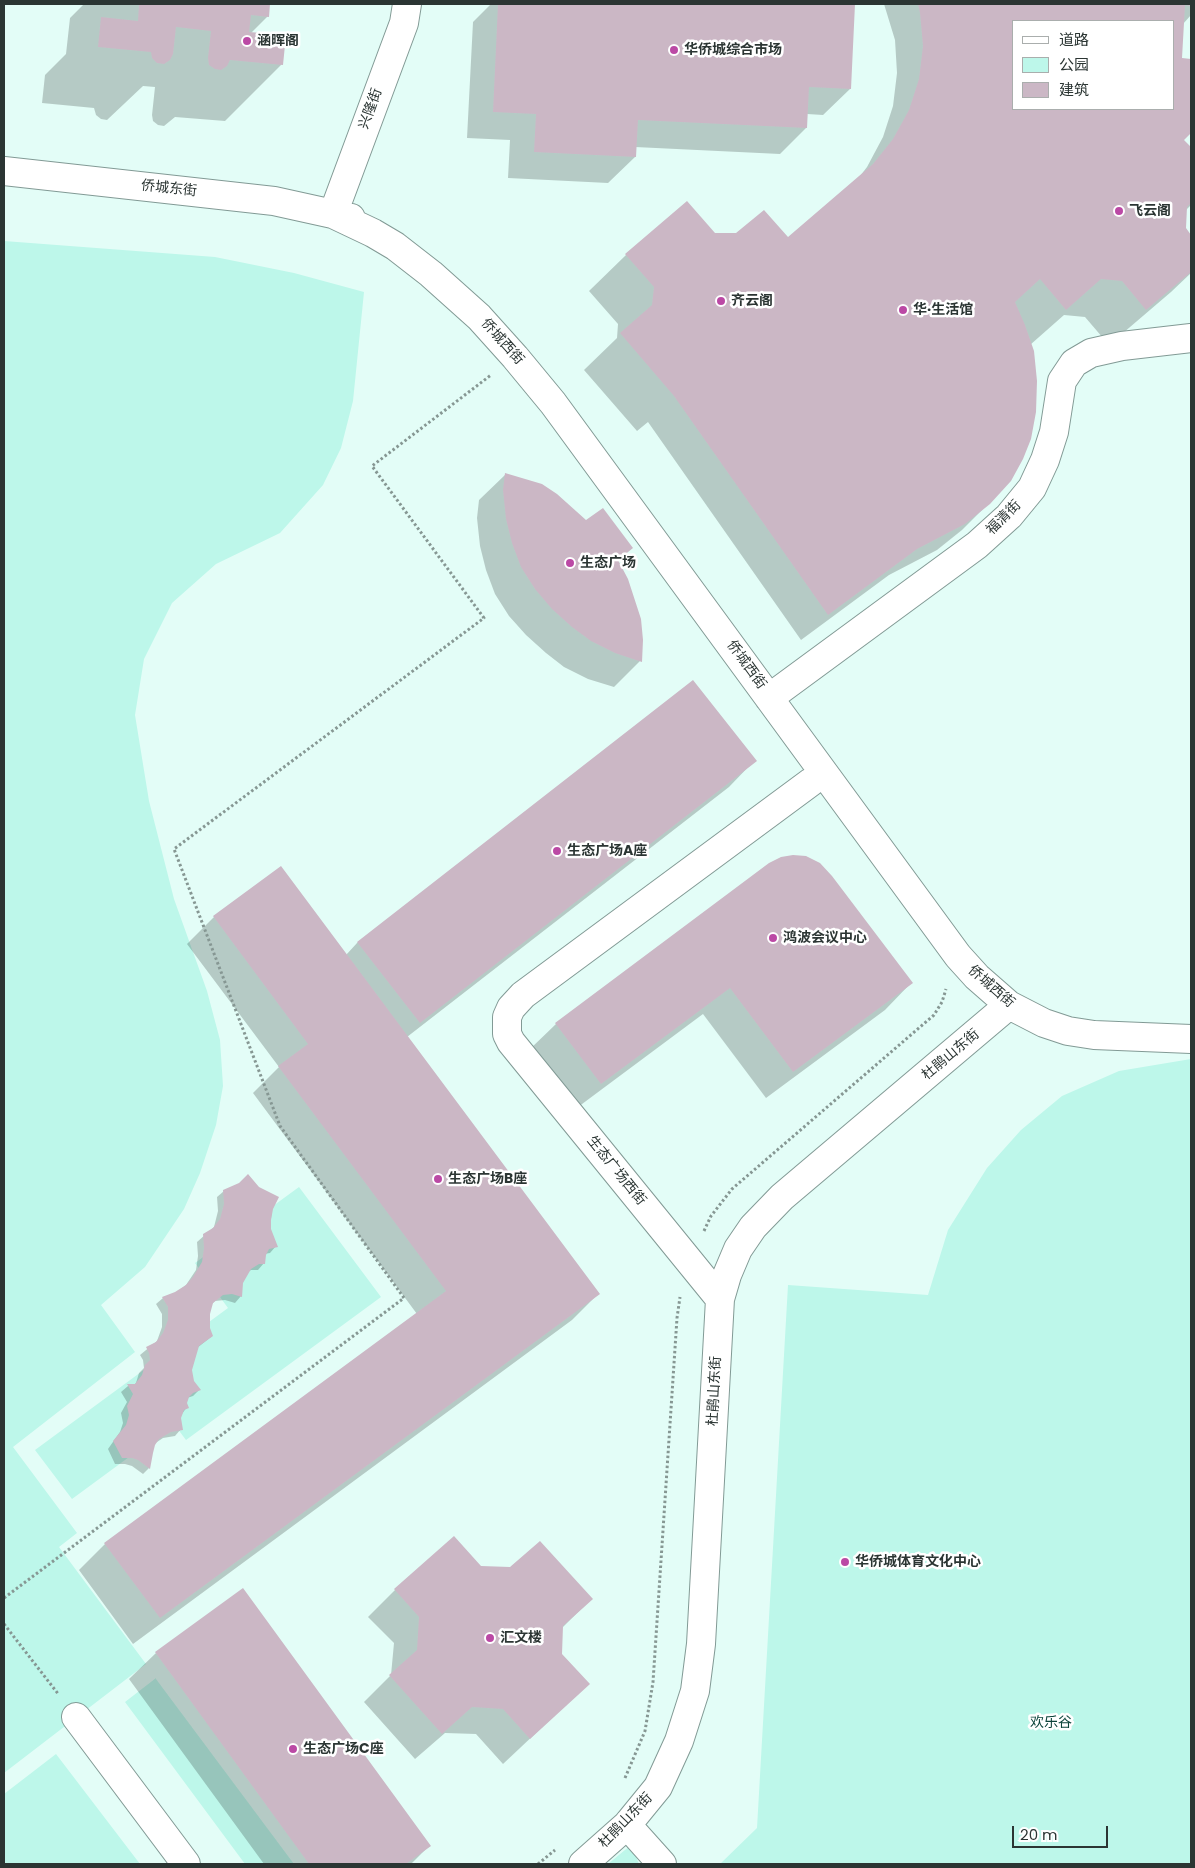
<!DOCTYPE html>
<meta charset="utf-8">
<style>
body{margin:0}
#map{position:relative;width:1195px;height:1868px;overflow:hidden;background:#e3fdf7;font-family:Poppins,"Noto Sans SC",sans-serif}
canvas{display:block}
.frame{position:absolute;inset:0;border:5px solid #2b3533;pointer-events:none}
.legend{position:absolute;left:1012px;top:20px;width:162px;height:90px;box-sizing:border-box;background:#fff;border:1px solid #aaaead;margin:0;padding:6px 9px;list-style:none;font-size:15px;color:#2b3533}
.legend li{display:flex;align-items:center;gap:10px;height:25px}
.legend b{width:25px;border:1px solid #aaaead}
.scale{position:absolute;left:1012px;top:1826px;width:96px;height:22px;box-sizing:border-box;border:2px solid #2b3533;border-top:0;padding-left:6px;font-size:15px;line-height:18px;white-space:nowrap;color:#2b3533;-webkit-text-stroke:4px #fff;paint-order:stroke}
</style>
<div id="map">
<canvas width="1195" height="1868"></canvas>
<div class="frame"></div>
<ul class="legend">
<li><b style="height:6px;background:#fff"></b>道路</li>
<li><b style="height:14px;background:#bdf7ea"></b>公园</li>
<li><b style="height:14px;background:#cbb7c5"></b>建筑</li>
</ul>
<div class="scale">20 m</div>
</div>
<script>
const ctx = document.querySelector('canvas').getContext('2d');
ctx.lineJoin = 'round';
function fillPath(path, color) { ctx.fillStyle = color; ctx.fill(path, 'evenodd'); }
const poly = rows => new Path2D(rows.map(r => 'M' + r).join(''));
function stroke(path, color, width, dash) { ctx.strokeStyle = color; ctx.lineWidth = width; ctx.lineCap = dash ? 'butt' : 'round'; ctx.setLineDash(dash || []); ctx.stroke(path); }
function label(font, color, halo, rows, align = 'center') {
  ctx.font = font + ' Poppins,"Noto Sans SC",sans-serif'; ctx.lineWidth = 5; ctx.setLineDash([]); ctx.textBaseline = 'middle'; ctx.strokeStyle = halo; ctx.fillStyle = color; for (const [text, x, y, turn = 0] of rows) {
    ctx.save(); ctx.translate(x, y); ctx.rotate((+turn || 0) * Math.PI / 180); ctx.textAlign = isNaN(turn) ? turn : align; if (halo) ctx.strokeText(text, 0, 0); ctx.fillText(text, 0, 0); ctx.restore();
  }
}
fillPath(poly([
 [4,241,215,257,294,273,364,292,353,401,341,448,323,485,280,533,216,564,172,603,144,659,135,715,149,801,174,899,207,991,220,1040,223,1086,216,1125,200,1173,184,1209,145,1267,101,1305,135,1352,13,1447,77,1533,59,1547,146,1664,4,1773],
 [1191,1059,1191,1864,720,1864,757,1828,788,1285,928,1295,948,1230,987,1168,1021,1130,1062,1096,1119,1071],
 [299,1187,381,1297,186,1440,174,1424,72,1499,35,1450,228,1308,195,1263],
 [156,1678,156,1679,294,1864,245,1864,125,1702],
 [56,1754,140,1864,4,1864,4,1794],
 [631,1845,639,1864,608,1864]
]), '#bdf7ea');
fillPath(poly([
 [84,4,269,4,268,16,251,33,282,64,225,121,175,117,164,126,158,125,153,121,152,115,155,87,143,86,107,120,101,119,96,115,94,108,42,103,45,75,66,54,70,18],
 [491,4,854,4,850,89,823,115,807,114,806,128,780,154,635,147,635,157,608,183,508,178,510,140,467,138,473,22],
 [884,4,1191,4,1191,15,1183,24,1180,59,1191,60,1191,131,1183,140,1191,149,1191,205,1185,211,1184,228,1191,236,1191,273,1171,292,1109,345,1085,317,1064,315,1030,345,989,503,962,530,937,550,889,575,801,640,648,422,637,431,584,370,617,338,618,324,589,291,626,255,687,203,714,234,788,240,857,180,867,167,883,137,893,106,897,73,895,40],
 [1014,21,1174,21,1174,109,1014,109],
 [506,474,631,548,617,562,640,661,614,687,588,679,564,667,546,653,526,635,509,616,495,594,486,570,480,546,477,518,479,500],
 [693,682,755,760,729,787,407,1037,598,1294,572,1320,133,1644,79,1570,105,1544,417,1314,253,1093,279,1067,187,944,214,917,281,868,346,955,357,943],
 [769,864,911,983,885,1010,766,1098,703,1014,574,1110,529,1050,556,1024],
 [224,1191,272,1208,270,1229,276,1246,270,1253,264,1254,264,1263,258,1270,251,1270,248,1272,242,1283,241,1296,235,1303,225,1300,215,1301,212,1304,208,1314,208,1328,212,1336,197,1348,191,1370,193,1382,199,1390,193,1396,187,1398,185,1403,187,1407,179,1418,181,1429,175,1436,163,1438,154,1444,149,1468,143,1474,132,1466,125,1464,115,1464,108,1449,120,1432,123,1423,121,1413,127,1402,121,1392,128,1386,134,1385,136,1383,139,1373,144,1368,143,1360,140,1355,157,1341,162,1327,162,1314,156,1304,163,1298,176,1293,186,1285,196,1270,198,1256,197,1242,214,1227,218,1211,217,1197],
 [454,1537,481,1567,591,1599,562,1628,561,1654,588,1684,503,1764,476,1734,445,1733,415,1759,364,1702,391,1675,394,1643,368,1617,395,1590],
 [156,1653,429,1846,411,1864,264,1864,129,1679]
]), '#0003');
fillPath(poly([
 [139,4,270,4,269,17,251,15,249,32,286,35,283,65,230,60,227,66,221,70,215,69,209,65,208,58,211,31,176,27,173,54,170,60,164,64,157,63,152,58,151,52,98,47,101,17,138,21],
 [498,4,855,4,851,89,809,87,807,128,638,120,636,157,534,152,536,114,493,112],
 [918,4,1191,4,1191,6,1185,5,1182,58,1191,59,1191,133,1184,140,1191,147,1191,203,1187,207,1186,228,1191,235,1191,272,1146,310,1122,281,1101,279,1066,310,1040,279,1015,302,1025,325,1034,351,1037,381,1036,412,1031,439,1023,459,1011,481,990,504,965,524,917,549,828,615,674,396,620,333,652,305,654,287,625,254,687,201,715,233,736,233,764,210,788,237,873,164,893,139,909,110,919,79,923,46,920,13],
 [1014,21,1174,21,1174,109,1014,109],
 [505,473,542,484,557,494,586,520,603,508,633,548,618,560,628,579,641,619,643,640,642,662,615,653,591,641,572,627,552,609,535,589,521,567,512,543,506,519,503,490],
 [693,680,757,761,420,1023,357,942],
 [793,855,806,856,820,863,832,876,913,983,793,1072,730,988,601,1084,555,1023,769,863,781,857],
 [281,866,600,1294,160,1618,104,1543,446,1291,278,1066,308,1044,213,916],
 [248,1174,259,1187,279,1197,273,1209,271,1220,271,1229,278,1247,269,1249,266,1255,265,1264,259,1264,251,1269,243,1283,242,1297,232,1294,223,1295,213,1303,210,1314,210,1328,213,1336,199,1346,192,1370,194,1381,201,1390,193,1393,189,1397,187,1403,189,1408,184,1410,181,1418,183,1430,171,1432,159,1439,155,1445,153,1453,150,1469,138,1460,132,1458,122,1458,113,1441,126,1425,129,1415,127,1406,133,1394,127,1384,135,1384,142,1375,145,1365,150,1360,149,1353,146,1347,156,1342,163,1333,168,1320,168,1307,162,1297,175,1292,186,1285,193,1277,202,1262,204,1248,203,1234,213,1228,220,1219,224,1204,223,1190,239,1183],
 [454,1536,481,1566,510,1567,540,1541,593,1599,563,1626,562,1654,590,1684,530,1739,503,1709,472,1707,442,1734,389,1675,417,1650,419,1617,394,1589],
 [243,1588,431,1846,406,1864,309,1864,155,1652]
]), '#cbb7c5');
const minor = poly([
 [4,171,274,201,351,218],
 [333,214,373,233,395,246,431,274,479,317,515,357,553,403,958,956,977,977,1009,1005,1044,1023,1068,1031,1094,1035,1191,1039],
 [333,214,404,23,407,4],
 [769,698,977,545,1009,516,1032,488,1045,460,1054,432,1062,381,1074,363,1091,353,1122,346,1191,338],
 [720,1299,511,1042,507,1034,507,1017,511,1008,523,995,811,782],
 [76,1717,186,1864],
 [627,1825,662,1864],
 [583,1864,627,1825,658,1787,679,1741,695,1691,701,1644,720,1299,727,1275,738,1249,753,1227,782,1197,1009,1005]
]);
stroke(minor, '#829a95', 30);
stroke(poly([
 [704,1231,711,1216,732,1189,934,1015,942,1002,946,989],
 [4,1598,404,1298,280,1126,174,849,484,618,372,466,491,375],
 [4,1624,59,1695],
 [625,1778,645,1731,653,1682,677,1318,680,1297],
 [538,1864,555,1850]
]), '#869793', 3, [2.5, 2.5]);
stroke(minor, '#fff', 28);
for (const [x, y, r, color] of [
 [247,41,5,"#bb49a5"],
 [674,50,5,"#bb49a5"],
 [1119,211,5,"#bb49a5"],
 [721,301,5,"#bb49a5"],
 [903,310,5,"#bb49a5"],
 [570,563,5,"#bb49a5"],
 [557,851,5,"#bb49a5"],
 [773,938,5,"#bb49a5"],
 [438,1179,5,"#bb49a5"],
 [845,1562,5,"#bb49a5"],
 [490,1638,5,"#bb49a5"],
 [293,1749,5,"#bb49a5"]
]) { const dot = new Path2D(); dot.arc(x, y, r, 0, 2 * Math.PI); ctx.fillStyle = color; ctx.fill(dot); stroke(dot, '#fff', 2); }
label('bold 14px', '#2b3533', '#fff', [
 ["涵晖阁",257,41],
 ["华侨城综合市场",684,50],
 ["飞云阁",1129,211],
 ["齐云阁",731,301],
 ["华·生活馆",913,310],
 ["生态广场",580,563],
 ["生态广场A座",567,851],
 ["鸿波会议中心",783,938],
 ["生态广场B座",448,1179],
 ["华侨城体育文化中心",855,1562],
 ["汇文楼",500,1638],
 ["生态广场C座",303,1749]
], 'left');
label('14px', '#2b3533', '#fff', [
 ["兴隆街",371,109,-70],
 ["侨城东街",169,189,6],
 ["侨城西街",502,342,48],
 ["福清街",1004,518,-45],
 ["侨城西街",746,665,54],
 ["侨城西街",991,987,41],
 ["杜鹃山东街",951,1055,-40],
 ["生态广场西街",616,1171,51],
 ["杜鹃山东街",715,1391,-87],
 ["杜鹃山东街",626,1821,-46]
]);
label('14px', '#0c443b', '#fff', [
 ["欢乐谷",1051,1723]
]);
</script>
